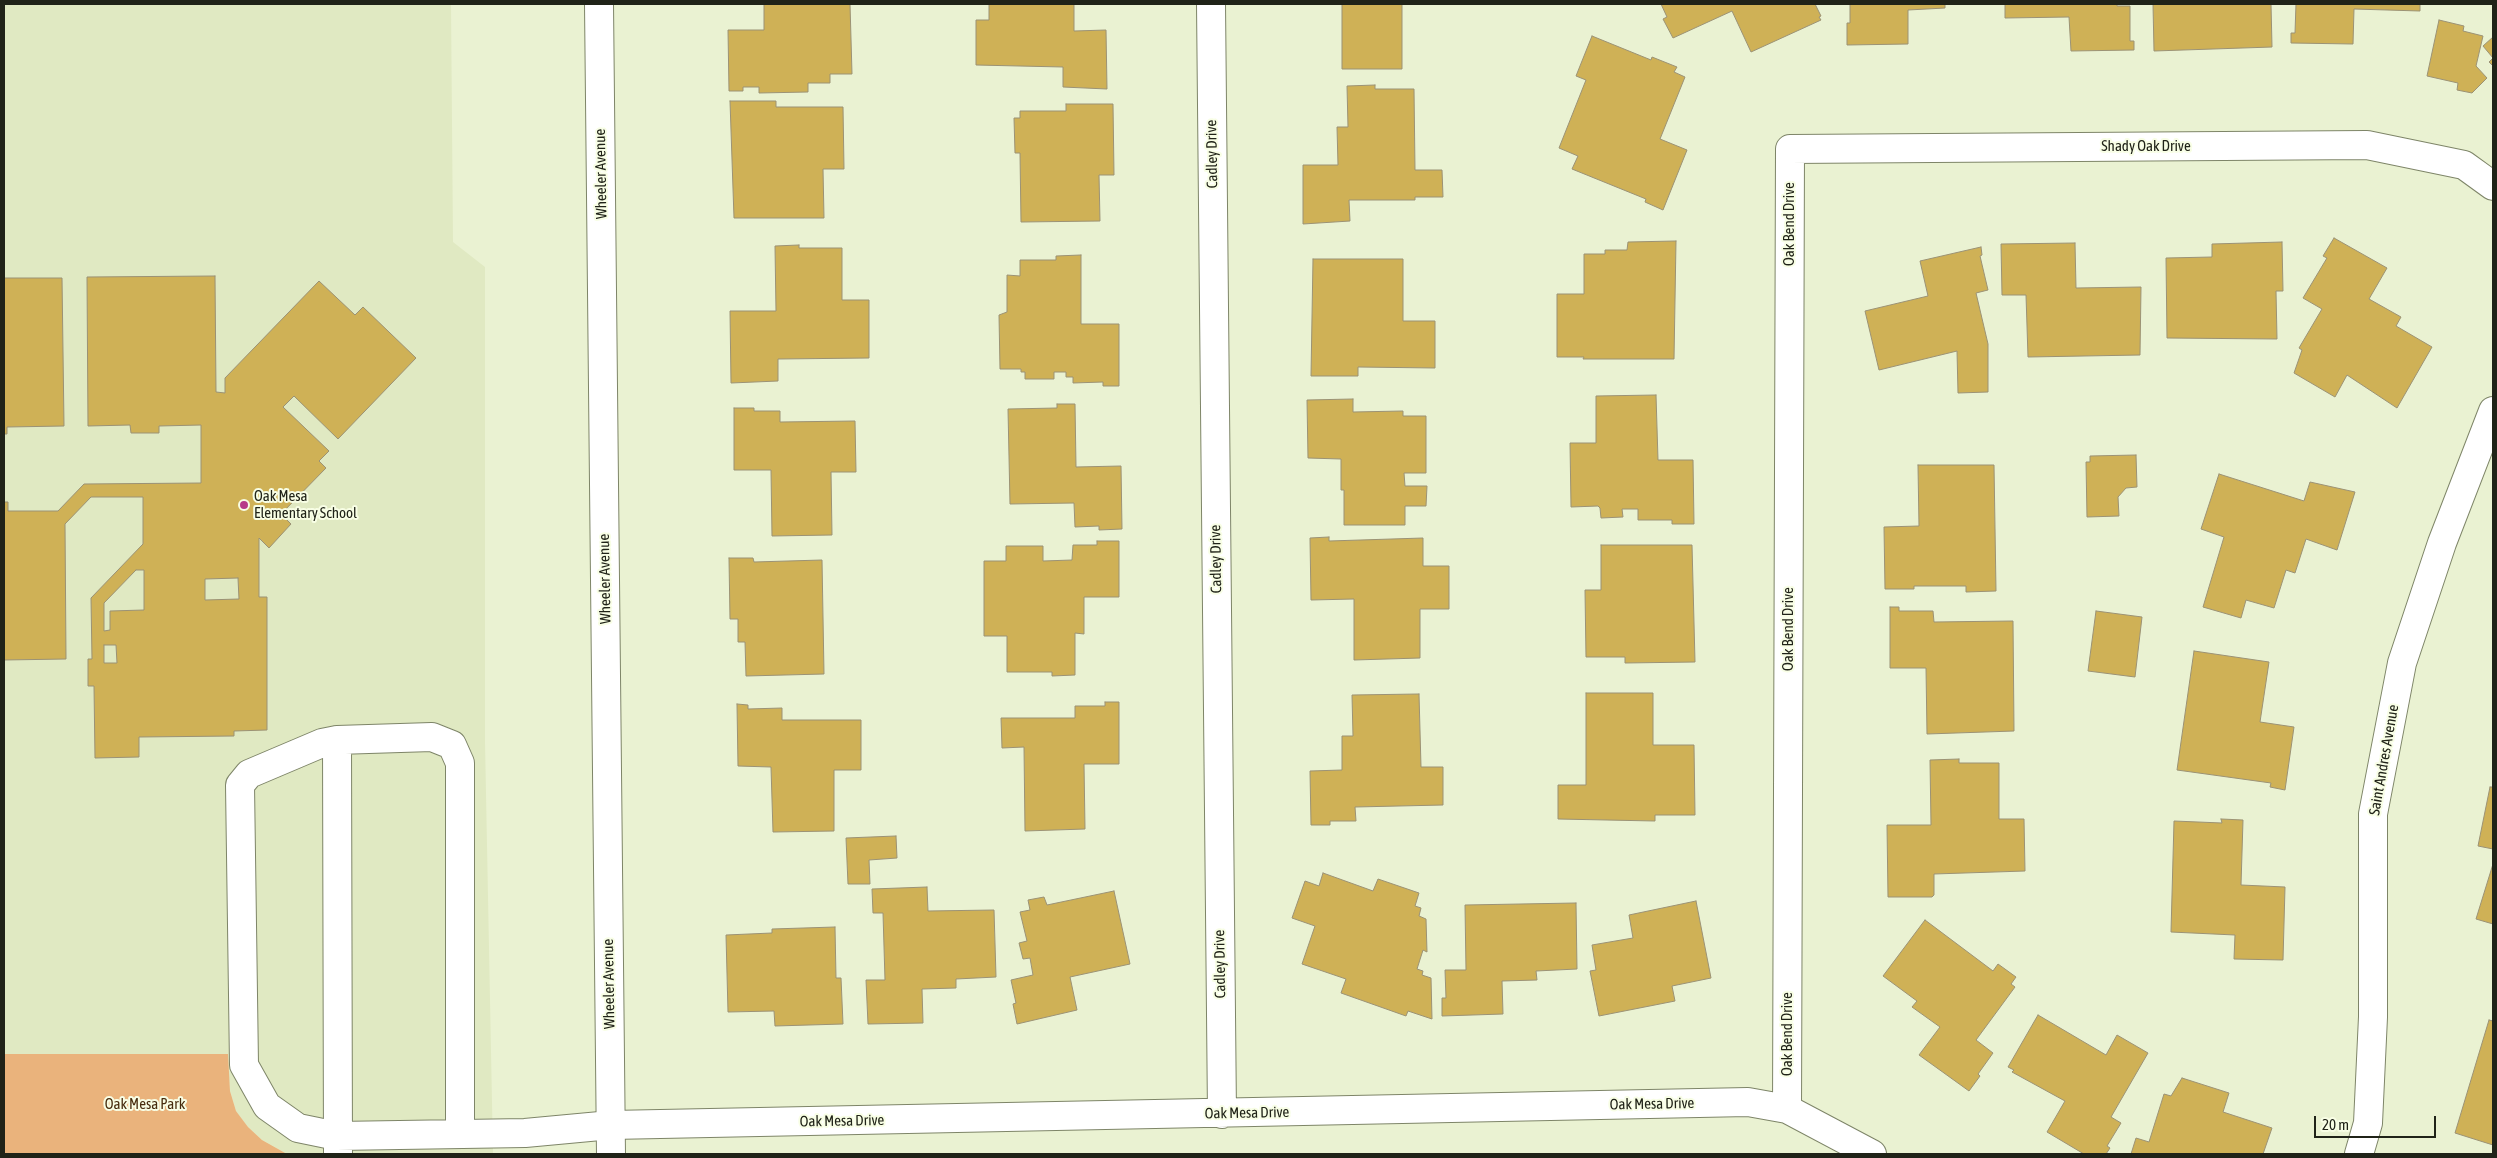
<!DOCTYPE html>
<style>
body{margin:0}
#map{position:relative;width:2497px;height:1158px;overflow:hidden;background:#eaf2d2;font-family:"Asap Condensed",sans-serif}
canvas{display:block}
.frame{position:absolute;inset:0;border:5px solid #202318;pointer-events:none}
.scale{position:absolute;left:2314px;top:1116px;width:122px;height:22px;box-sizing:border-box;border:2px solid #202318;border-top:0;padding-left:6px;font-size:15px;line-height:18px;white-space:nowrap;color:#202318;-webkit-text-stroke:4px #f8fee5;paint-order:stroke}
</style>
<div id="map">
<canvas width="2497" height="1158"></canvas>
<div class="frame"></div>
<div class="scale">20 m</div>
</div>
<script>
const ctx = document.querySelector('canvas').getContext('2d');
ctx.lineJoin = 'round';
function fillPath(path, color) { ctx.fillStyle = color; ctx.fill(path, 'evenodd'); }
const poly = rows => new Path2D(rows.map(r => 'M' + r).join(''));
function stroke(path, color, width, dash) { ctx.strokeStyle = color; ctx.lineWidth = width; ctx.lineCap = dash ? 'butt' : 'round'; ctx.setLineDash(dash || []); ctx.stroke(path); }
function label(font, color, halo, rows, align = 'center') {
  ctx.font = font + ' "Asap Condensed",sans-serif'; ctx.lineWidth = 4; ctx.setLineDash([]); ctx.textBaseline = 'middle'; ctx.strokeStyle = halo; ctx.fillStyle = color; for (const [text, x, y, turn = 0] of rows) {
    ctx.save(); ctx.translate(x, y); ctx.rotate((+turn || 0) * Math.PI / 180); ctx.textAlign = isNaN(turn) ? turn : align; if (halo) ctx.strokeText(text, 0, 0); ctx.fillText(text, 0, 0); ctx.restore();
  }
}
fillPath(poly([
 [4,4,451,4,453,242,485,267,485,742,493,1154,287,1154,262,1140,248,1127,236,1111,230,1091,227,1054,4,1054]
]), '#e0e9c2');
fillPath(poly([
 [4,1054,228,1054,230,1091,236,1111,248,1127,262,1140,287,1154,4,1154]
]), '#eab37c');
const building = poly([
 [764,4,850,4,852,74,830,74,830,83,808,83,808,92,759,93,759,87,743,87,743,91,729,91,728,30,764,30,764,4],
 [989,4,1074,4,1074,31,1106,30,1107,89,1063,87,1063,67,976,65,976,20,989,20,989,4],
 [1342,4,1424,4,1402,4,1402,69,1342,69,1342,4],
 [1661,4,1815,4,1821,16,1819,17,1821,20,1751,52,1732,11,1673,38,1663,19,1667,17,1661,4],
 [1850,4,1945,4,1945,8,1908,10,1908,44,1847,45,1847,23,1850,23,1850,4],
 [2005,4,2117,4,2117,6,2130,6,2130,41,2134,41,2134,50,2071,51,2069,17,2005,18,2005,4],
 [2153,4,2271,4,2272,47,2154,51,2153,4],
 [2296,4,2420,4,2420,11,2354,9,2353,44,2291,43,2291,33,2295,33,2296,4],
 [2439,20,2464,26,2463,31,2483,36,2476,66,2487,78,2472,93,2457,90,2458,83,2427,76,2439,20],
 [1592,36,1651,60,1652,57,1677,67,1674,72,1685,77,1660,139,1687,150,1663,210,1645,202,1646,199,1572,169,1578,156,1559,148,1586,80,1576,76,1592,36],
 [2493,37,2493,66,2489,62,2493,58,2483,46,2493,37],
 [1375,85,1375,89,1414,89,1415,170,1442,170,1443,197,1415,197,1415,200,1349,200,1350,221,1303,224,1303,165,1338,165,1337,127,1348,127,1347,86,1375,85],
 [730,101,776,101,776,107,843,107,844,169,823,169,824,218,734,218,730,101],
 [1066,104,1113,104,1114,175,1099,175,1100,221,1021,222,1020,153,1015,153,1014,118,1020,118,1020,111,1066,111,1066,104],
 [2334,238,2387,268,2369,299,2401,317,2396,326,2432,347,2397,408,2347,375,2335,397,2294,373,2302,350,2299,348,2322,309,2303,298,2327,258,2323,256,2334,238],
 [1676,241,1674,359,1583,359,1584,357,1557,357,1557,294,1584,294,1584,254,1605,254,1605,250,1627,250,1628,242,1676,241],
 [2282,242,2283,291,2276,291,2277,339,2167,338,2166,258,2212,257,2212,244,2282,242],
 [2075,243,2076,288,2141,287,2140,355,2028,357,2026,295,2002,295,2001,244,2075,243],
 [799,245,799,248,842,248,842,300,869,300,869,358,778,359,778,381,731,383,730,311,776,311,775,246,799,245],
 [1981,247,1982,255,1980,256,1988,290,1976,293,1988,344,1988,392,1958,393,1957,351,1879,370,1865,311,1928,296,1920,261,1981,247],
 [1081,255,1081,324,1119,324,1119,386,1103,386,1103,382,1073,383,1073,377,1066,377,1066,372,1054,372,1054,379,1025,379,1025,372,1021,372,1021,369,1000,369,999,315,1007,312,1007,275,1020,276,1020,260,1056,260,1056,256,1081,255],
 [1313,259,1403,259,1403,321,1435,321,1435,368,1358,367,1358,376,1311,376,1313,259],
 [215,276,216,392,225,393,225,378,319,281,355,315,363,307,416,358,338,439,294,396,283,407,329,451,319,461,326,468,281,514,291,524,269,548,259,538,259,597,267,597,267,730,234,731,234,736,139,737,139,757,95,758,94,686,88,686,88,659,92,659,91,598,143,544,143,497,91,497,65,524,66,659,4,660,4,502,8,502,8,511,58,511,84,484,201,483,201,425,159,426,159,433,131,433,130,425,88,426,87,277,215,276],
 [136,570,144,570,144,610,110,611,110,630,104,631,104,603,136,570],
 [238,578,239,599,205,600,205,579,238,578],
 [104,645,116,645,117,663,104,663,104,645],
 [4,278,62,278,64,426,7,427,7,434,4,434,4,278],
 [1656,395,1658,460,1693,460,1694,524,1672,524,1672,520,1638,520,1638,509,1622,509,1623,517,1601,518,1600,508,1598,506,1571,507,1570,443,1596,443,1596,396,1656,395],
 [1353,399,1353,412,1403,411,1403,416,1426,416,1426,473,1404,473,1405,486,1427,486,1426,506,1405,506,1405,525,1344,525,1344,490,1341,490,1341,459,1308,458,1307,400,1353,399],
 [1057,404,1075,404,1076,467,1121,466,1122,529,1099,530,1099,526,1075,527,1074,503,1010,504,1008,409,1057,408,1057,404],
 [734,408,754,408,754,411,780,411,780,422,855,421,856,472,831,472,832,535,772,536,771,470,734,470,734,408],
 [2136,455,2137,487,2126,488,2118,497,2119,516,2087,517,2086,462,2090,462,2090,456,2136,455],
 [1918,465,1994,465,1996,591,1966,592,1966,586,1914,586,1914,589,1885,589,1884,527,1919,526,1918,465],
 [2219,474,2304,501,2310,482,2355,492,2337,550,2306,539,2295,573,2286,570,2274,608,2246,600,2241,618,2203,607,2224,537,2201,529,2219,474],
 [1329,537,1329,541,1423,538,1423,566,1449,566,1449,609,1420,609,1420,658,1354,660,1354,599,1311,600,1310,538,1329,537],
 [1097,541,1119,541,1119,597,1084,597,1084,634,1075,633,1075,675,1052,676,1052,672,1007,672,1007,636,984,636,984,561,1006,561,1006,546,1043,546,1043,561,1072,560,1073,545,1097,545,1097,541],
 [1601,545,1692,545,1695,662,1625,663,1625,657,1586,657,1585,590,1601,590,1601,545],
 [729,558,753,558,754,562,822,560,824,674,746,676,745,642,738,642,738,619,730,619,729,558],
 [1890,607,1899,607,1899,611,1933,611,1934,622,2013,621,2014,731,1927,734,1926,668,1890,668,1890,607],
 [2096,611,2142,617,2135,677,2088,671,2096,611],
 [2194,651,2269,662,2260,722,2294,727,2285,790,2270,787,2271,783,2177,770,2194,651],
 [1586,693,1653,693,1653,745,1694,745,1695,815,1655,815,1655,821,1558,819,1558,785,1586,785,1586,693],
 [1419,694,1421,767,1443,767,1443,805,1355,807,1356,821,1330,821,1330,825,1311,825,1310,771,1342,770,1342,736,1353,736,1352,695,1419,694],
 [1105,702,1119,702,1119,764,1084,764,1085,829,1025,831,1024,747,1002,748,1001,718,1075,718,1075,706,1105,706,1105,702],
 [737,704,748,705,748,709,782,708,782,720,861,720,861,770,834,770,834,831,773,832,771,767,738,766,737,704],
 [1959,759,1959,763,1999,763,1999,819,2024,819,2025,871,1934,874,1934,895,1932,897,1888,897,1887,825,1931,825,1930,760,1959,759],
 [2490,787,2493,787,2493,849,2478,846,2490,787],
 [2221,819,2243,820,2241,885,2285,887,2283,960,2234,959,2235,935,2171,932,2174,821,2222,823,2221,819],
 [896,836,897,858,869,860,870,884,848,884,846,838,896,836],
 [2493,864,2493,924,2476,919,2493,864],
 [1323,873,1373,891,1378,879,1419,893,1415,906,1421,908,1419,916,1426,919,1427,952,1423,950,1417,969,1423,971,1422,975,1431,978,1432,1019,1408,1011,1406,1016,1341,993,1346,979,1302,964,1315,926,1292,918,1305,881,1319,886,1323,873],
 [927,887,928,911,994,910,996,977,956,979,956,988,922,989,923,1023,868,1024,866,980,885,980,883,913,873,913,872,889,927,887],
 [1114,891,1130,964,1070,977,1077,1010,1017,1024,1013,1004,1016,1003,1011,980,1033,975,1030,958,1023,959,1019,943,1027,941,1020,912,1030,910,1028,900,1044,897,1047,905,1114,891],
 [1696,901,1711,978,1672,986,1675,1001,1599,1016,1590,971,1596,970,1592,945,1633,938,1629,915,1696,901],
 [1576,903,1577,969,1536,971,1537,980,1502,981,1503,1014,1442,1016,1442,998,1446,998,1445,970,1466,970,1465,905,1576,903],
 [1925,920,1993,971,1998,964,2016,977,2011,984,2015,987,1976,1040,1993,1053,1978,1074,1980,1076,1969,1091,1919,1055,1940,1027,1912,1007,1917,1001,1883,976,1925,920],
 [835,927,836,978,841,978,843,1024,775,1026,774,1011,728,1012,726,935,772,933,772,929,835,927],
 [2038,1015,2106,1055,2117,1035,2148,1053,2111,1117,2121,1123,2107,1146,2110,1148,2106,1154,2084,1154,2047,1132,2065,1101,2012,1072,2014,1070,2008,1067,2038,1015],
 [2489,1020,2493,1021,2493,1145,2455,1133,2489,1020],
 [2182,1078,2229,1093,2223,1112,2272,1128,2263,1154,2131,1154,2136,1138,2149,1142,2164,1094,2171,1096,2182,1078]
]);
fillPath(building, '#cfb156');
stroke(building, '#9b9275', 1);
const minor = poly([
 [1211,4,1222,1114],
 [337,740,322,743,249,774,240,785,244,1065,267,1106,298,1128,337,1136,525,1133,611,1125,1748,1102,1787,1109,1872,1154],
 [1787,1109,1790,149,2367,145,2464,165,2493,186],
 [338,1153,337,740,432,737,452,745,460,763,460,1134],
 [2359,1154,2368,1123,2373,1017,2373,814,2402,663,2442,543,2493,411]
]);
const major = poly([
 [599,4,611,1154]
]);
stroke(minor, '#7e8568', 30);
stroke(major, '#7e8568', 30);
stroke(minor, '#fff', 28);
stroke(major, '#fff', 28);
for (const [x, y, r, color] of [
 [244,505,5,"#b73a88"]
]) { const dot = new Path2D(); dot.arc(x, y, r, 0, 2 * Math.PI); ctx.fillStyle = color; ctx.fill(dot); stroke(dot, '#f8fee5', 2); }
label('15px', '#202318', '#f8fee5', [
 ["Shady Oak Drive",2146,146],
 ["Cadley Drive",1212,154,-91],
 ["Wheeler Avenue",601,174,-91],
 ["Oak Bend Drive",1789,224,-90],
 ["Cadley Drive",1216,559,-91],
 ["Wheeler Avenue",605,579,-91],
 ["Oak Bend Drive",1788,629,-90],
 ["Saint Andres Avenue",2384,760,-80],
 ["Cadley Drive",1220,964,-91],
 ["Wheeler Avenue",609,984,-91],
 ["Oak Bend Drive",1787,1034,-90],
 ["Oak Mesa Drive",1652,1104,-1],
 ["Oak Mesa Drive",1247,1113,-1],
 ["Oak Mesa Drive",842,1121,-1]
]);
label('15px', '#202318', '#f8fee5', [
 ["Oak Mesa",254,496],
 ["Elementary School",254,513]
], 'left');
label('15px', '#472c0e', '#f8fee5', [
 ["Oak Mesa Park",145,1104]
]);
</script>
